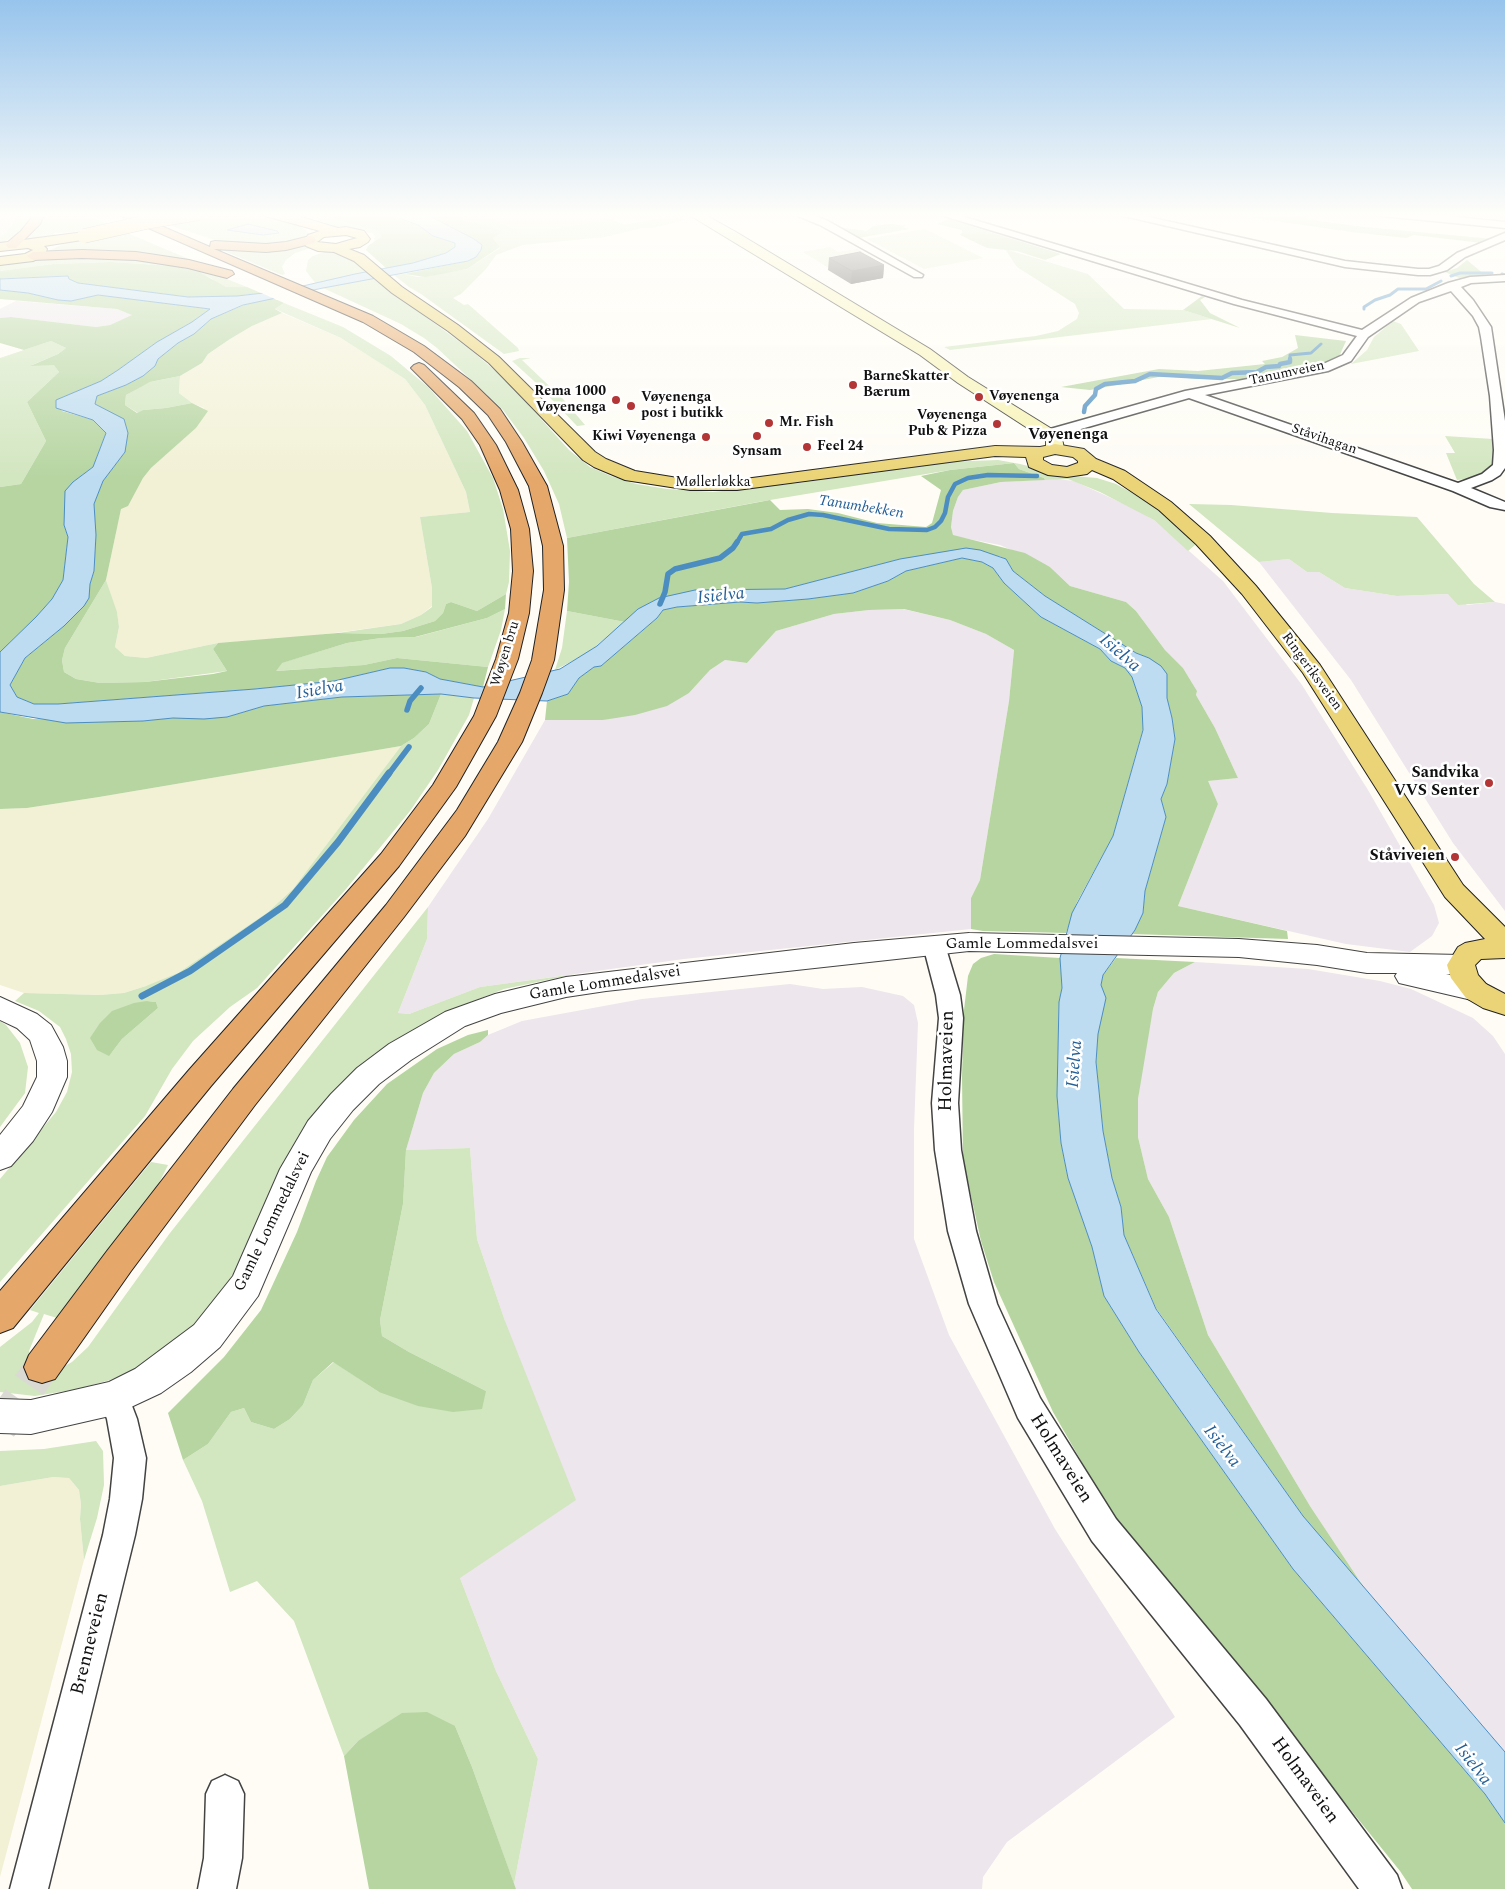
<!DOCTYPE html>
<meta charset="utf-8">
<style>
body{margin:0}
canvas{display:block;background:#fefcf5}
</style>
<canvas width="1505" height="1889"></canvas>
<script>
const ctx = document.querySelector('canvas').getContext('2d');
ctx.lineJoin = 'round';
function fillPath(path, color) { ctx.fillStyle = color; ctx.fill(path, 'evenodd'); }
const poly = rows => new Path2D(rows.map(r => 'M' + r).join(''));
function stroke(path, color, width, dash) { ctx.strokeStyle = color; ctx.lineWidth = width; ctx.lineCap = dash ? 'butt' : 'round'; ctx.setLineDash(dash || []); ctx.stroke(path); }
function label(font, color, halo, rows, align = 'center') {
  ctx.font = font + ' Spectral,serif'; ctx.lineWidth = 5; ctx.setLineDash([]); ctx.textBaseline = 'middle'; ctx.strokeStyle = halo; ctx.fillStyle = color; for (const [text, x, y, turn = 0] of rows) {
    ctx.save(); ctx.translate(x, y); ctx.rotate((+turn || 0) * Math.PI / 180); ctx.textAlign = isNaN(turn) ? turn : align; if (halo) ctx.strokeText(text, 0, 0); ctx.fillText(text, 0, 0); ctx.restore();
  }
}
fillPath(poly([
 [0,213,17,213,14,222,5,235,0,237],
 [16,301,117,309,133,315,110,325,96,327,11,317,0,318,0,309],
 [1057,479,1074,481,1135,509,1154,520,1223,581,1302,685,1368,790,1434,905,1439,923,1432,936,1410,952,1346,944,1178,906,1218,804,1207,781,1238,778,1215,728,1196,695,1197,691,1183,668,1165,650,1136,611,1126,602,1070,586,1050,567,1000,545,953,536,951,527,953,511,958,497,963,490,1001,482],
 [1289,559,1307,572,1319,572,1345,588,1397,596,1449,594,1467,605,1495,602,1505,604,1505,911,1453,843,1351,680,1259,562],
 [903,609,950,620,986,634,1014,650,1009,701,980,880,971,898,971,929,684,959,480,987,409,1014,398,1013,427,939,428,907,488,819,545,720,603,720,689,693,710,670,725,660,747,663,776,631,834,614,869,610],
 [1195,962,1308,969,1380,981,1411,989,1473,1018,1493,1036,1505,1054,1505,1752,1363,1586,1310,1506,1208,1335,1169,1217,1148,1179,1138,1137,1138,1099,1143,1061,1153,1009,1158,992,1174,973],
 [790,984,823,989,862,987,903,996,914,1005,918,1023,914,1129,914,1239,949,1335,1055,1529,1175,1717,1007,1842,983,1877,982,1889,516,1889,514,1884,538,1759,496,1671,460,1578,505,1321,477,1239,470,1148,406,1150,423,1093,434,1073,454,1054,480,1042,488,1035,522,1021,642,999]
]), '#ede6ed');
fillPath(poly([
 [282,313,341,338,373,358,405,379,425,405,466,492,470,512,420,517,432,588,432,606,421,615,401,624,305,637,218,643,146,658,125,656,115,647,119,627,117,613,106,580,121,508,128,505,143,478,151,468,196,428,204,408,192,403,179,393,180,376,202,363,208,354,230,339,252,326],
 [401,746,293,889,268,912,178,973,168,979,124,993,100,995,24,993,0,985,0,809,27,808,99,797],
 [53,1477,69,1478,79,1490,81,1504,80,1519,84,1560,0,1877,0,1486]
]), '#f2f1d6');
fillPath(poly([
 [17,213,33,213,28,223,17,235,0,244,0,237,5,234,14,222],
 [44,213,85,213,108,225,74,232,53,233,58,238,26,240,38,228],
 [299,213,313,213,372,227,379,231,382,233,381,237,374,242,375,235,372,233,337,227],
 [465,213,597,213,625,225,671,215,688,219,653,228,643,228,604,237,523,245,496,255,486,269,461,294,453,298,464,305,468,304,518,348,519,351,504,354,421,294,409,287,394,275,404,274,417,277,467,269,500,248,493,238,500,234,501,231,485,225,461,220],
 [238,214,275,217,295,223,307,231,309,234,306,238,273,245,221,242,159,222,190,217],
 [120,230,201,264,48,252,48,251,63,244],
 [306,245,311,248,295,253,286,260,282,267,285,274,282,275,212,246],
 [1005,249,1088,274,1124,309,1183,310,1212,319,950,350,944,347,1036,336,1058,331,1077,319,1079,313,1075,304,1017,267],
 [327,251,348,257,367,272,316,284,306,271,308,260,313,256],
 [53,256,160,261,212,273,247,287,226,287,218,284,211,278,185,268,161,265,111,262,53,264,0,271,0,264],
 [373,278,472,351,505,379,569,450,590,467,611,476,636,484,667,489,713,492,799,483,945,462,998,460,1020,464,1028,466,1047,474,1097,478,1116,484,1156,506,1194,542,1195,545,1188,551,1154,520,1100,492,1068,479,1045,480,1044,478,1019,469,1014,463,950,470,758,502,567,538,559,504,544,471,524,438,503,410,437,348,424,338,401,324,323,288],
 [284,303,343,327,391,356,428,387,467,431,493,478,503,509,510,551,509,582,506,594,477,611,451,602,446,604,443,613,435,621,403,631,381,634,338,633,401,624,421,615,432,607,432,588,420,517,470,512,466,492,425,405,405,379,341,338,275,309],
 [1393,321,1401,324,1419,351,1351,364,1367,350,1374,337],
 [51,341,66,348,58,354,32,365,54,364,59,372,27,402,46,441,21,484,0,487,0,358],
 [520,358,531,358,522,360,563,399,585,425,577,426,534,381,512,361],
 [180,376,179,393,192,403,166,408,143,410,138,413,125,405,126,395,143,385,150,382],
 [1445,436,1493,439,1494,461,1490,470,1479,477,1457,480,1446,453,1455,453],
 [1189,504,1231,505,1332,513,1417,517,1474,584,1495,602,1458,605,1448,594,1397,596,1345,588,1319,572,1307,572,1289,559,1259,562],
 [106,580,117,612,119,627,115,647,125,656,146,658,218,643,213,649,227,671,145,682,100,683,76,679,64,672,62,660,65,648],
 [505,609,501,630,488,667,397,658,364,665,275,671,281,663,347,643,381,638,416,637,487,618],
 [567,611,625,622,588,653,555,670,562,648],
 [441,694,474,698,469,715,438,770,410,811,346,889,257,988,230,1007,193,1041,172,1069,145,1116,0,1282,0,1179,56,1112,67,1092,72,1072,71,1054,66,1039,60,1027,39,1011,15,1001,24,993,100,995,124,993,146,986,178,973,268,912,293,889,401,746,414,738,429,724],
 [147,1001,156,1002,158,1008,122,1039,109,1056],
 [428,907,427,939,398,1013,409,1014,480,987,576,974,504,989,453,1009,371,1061,217,1299,192,1327,136,1369,110,1380,78,1389,35,1396,0,1392,0,1347,32,1322,39,1313,30,1310,151,1162,168,1165,156,1189,57,1318,44,1314,29,1351,32,1364,54,1372,72,1362,88,1347,170,1233],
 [0,1021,6,1025,20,1043,28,1067,25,1093,0,1127],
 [470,1148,477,1239,505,1321,576,1500,460,1578,496,1671,538,1759,514,1884,472,1767,455,1726,358,1741,344,1756,294,1621,257,1581,230,1592,202,1501,183,1460,208,1444,231,1412,244,1408,251,1422,274,1429,290,1419,303,1405,313,1380,334,1362,379,1392,486,1391,409,1352,382,1336,380,1320,403,1204,406,1150],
 [96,1441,103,1451,104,1485,97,1518,84,1560,80,1519,81,1504,79,1490,69,1478,53,1477,0,1486,0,1451,44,1449]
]), '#d2e6c0');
fillPath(poly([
 [313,213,380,213,402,219,418,225,433,236,455,243,456,247,451,251,428,260,387,269,366,250,368,246,381,237,379,231],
 [424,213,465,213,461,220,485,225,501,231,500,234,493,238,500,247,467,269,426,277,404,274,468,261,474,239],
 [1236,213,1291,213,1319,221,1364,227,1493,239,1482,243,1414,235,1406,238,1352,232,1255,218],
 [948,219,1019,241,1061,254,1045,260,1017,251,987,248,960,235,962,233,962,230,937,224],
 [892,224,906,226,902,227,909,229,858,238,836,227,867,231,873,226],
 [1467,260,1485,275,1459,278,1445,272,1457,268],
 [111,262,174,266,199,272,226,287,247,287,261,293,237,296,189,297,78,283,69,279,68,276,0,279,0,271,53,264],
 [35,286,58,287,88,292,68,296,60,295,49,290,33,288],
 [0,290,28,293,58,300,71,301,98,295,210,309,192,322,157,342,118,370,101,381,56,400,62,411,93,420,106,433,93,467,73,482,64,525,68,537,63,580,52,599,36,617,0,652,0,487,21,484,46,441,27,402,59,372,54,365,30,366,58,354,66,348,51,341,24,350,0,343,0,318,11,317,96,327,110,325,132,315,117,309,0,299],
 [1202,296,1205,297,1200,300,1210,313,1240,328,1183,310],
 [273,298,284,303,275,309,282,313,252,326,230,339,208,354,202,363,180,376,150,382,126,395,125,405,137,413,143,410,166,408,192,403,208,411,196,428,151,468,143,478,128,506,121,509,106,580,65,648,62,660,64,672,76,679,100,683,145,682,213,674,227,671,213,649,218,643,338,633,381,634,403,631,435,621,443,613,446,604,451,602,477,611,506,594,505,609,487,618,415,637,381,638,347,643,282,663,276,671,364,665,397,658,488,667,483,687,440,679,426,672,404,668,390,668,334,681,255,689,58,704,34,704,17,697,10,685,25,658,64,626,89,598,90,584,94,571,96,535,94,504,103,481,125,452,106,410,95,404,97,396,126,385,143,376,155,366,158,359,178,343,194,334,211,319,244,305],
 [1295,335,1346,341,1338,359,1305,372,1243,379,1198,379,1164,376,1090,390,1061,387,1159,369,1198,371,1265,364,1262,361,1282,357,1298,348],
 [1014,463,1019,469,1044,478,1045,480,1001,482,963,490,958,497,953,511,951,527,953,535,1025,553,1050,567,1070,586,1126,602,1136,611,1165,650,1183,668,1197,691,1196,695,1215,728,1238,778,1208,781,1218,804,1178,906,1287,931,1288,939,1132,934,1143,913,1145,891,1166,817,1161,799,1167,784,1175,739,1172,718,1167,698,1149,658,1136,653,1045,596,1013,571,1006,559,999,556,900,559,785,589,733,589,638,609,625,622,567,611,569,582,567,538,770,500,780,510,808,509,838,513,877,523,926,527,932,523,941,490,921,476,950,470],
 [962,558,982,562,993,568,1004,583,1041,617,1100,649,1111,661,1125,668,1132,676,1142,707,1143,729,1113,836,1077,902,1066,933,983,931,971,929,971,898,980,880,1009,701,1014,650,986,634,950,620,904,609,869,610,834,614,776,631,747,663,725,660,710,670,689,693,667,706,635,715,603,720,545,720,547,701,568,694,579,678,594,667,601,666,657,618,663,610,677,607,740,602,757,603,808,599,853,593,888,581,906,571],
 [441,694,429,724,414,738,401,746,99,797,27,808,0,809,0,712,33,719,143,721,173,718,227,717,264,706,342,697],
 [994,954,1060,958,1062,988,1059,1002,1057,1096,1061,1143,1068,1178,1092,1247,1104,1296,1139,1352,1293,1569,1485,1794,1505,1823,1505,1889,1412,1889,1400,1871,1111,1513,1053,1412,994,1282,981,1241,963,1159,962,1077,964,1010,968,976,973,964,981,958],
 [1116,958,1195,962,1174,973,1158,992,1153,1009,1138,1099,1138,1137,1148,1179,1169,1217,1208,1335,1310,1506,1363,1586,1303,1516,1156,1308,1124,1235,1121,1207,1112,1178,1103,1131,1096,1062,1101,985,1103,975],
 [147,1001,156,1002,158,1008,122,1039,109,1056,97,1050,90,1038,100,1023,112,1011,134,1003],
 [488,1030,488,1035,480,1042,454,1054,434,1073,423,1093,406,1150,403,1204,380,1320,382,1336,409,1352,486,1391,482,1409,453,1412,418,1406,379,1392,333,1362,313,1380,303,1405,290,1419,274,1429,251,1422,244,1408,231,1412,208,1444,183,1460,168,1413,224,1357,261,1310,297,1232,316,1181,327,1157,354,1120,387,1084,437,1049,468,1035],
 [427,1712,455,1726,472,1767,516,1889,369,1889,344,1756,358,1741,402,1713]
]), '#b6d5a1');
fillPath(poly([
 [597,213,609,219,524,235,483,214],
 [925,229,983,258,924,269,867,239],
 [830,247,838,252,857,249,875,259,827,267,803,252]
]), '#e3eed1');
const water = poly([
 [380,213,424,213,474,239,482,245,481,250,476,257,468,261,323,288,243,305,211,319,194,334,178,343,158,359,155,366,143,376,126,385,97,396,95,404,124,419,128,433,125,452,103,481,94,504,96,535,94,571,90,584,89,598,84,606,64,626,25,658,10,685,17,697,34,704,58,704,255,689,334,681,390,668,404,668,426,672,440,679,483,687,560,669,597,646,638,609,659,598,695,590,785,589,900,559,966,548,980,550,1006,559,1013,571,1045,596,1136,653,1149,658,1161,666,1167,674,1167,698,1172,718,1175,739,1167,784,1161,799,1166,817,1145,891,1143,913,1135,930,1103,975,1101,985,1106,998,1098,1034,1096,1062,1099,1091,1103,1131,1112,1178,1121,1207,1124,1235,1156,1309,1303,1516,1505,1752,1505,1823,1485,1794,1293,1569,1139,1352,1104,1296,1092,1247,1068,1178,1061,1143,1057,1096,1059,1002,1062,988,1060,958,1072,913,1113,836,1143,730,1142,707,1132,677,1125,668,1111,661,1100,649,1041,617,1004,583,993,568,982,562,962,558,906,571,888,581,853,593,808,599,757,603,740,602,677,607,663,610,657,618,601,666,594,667,579,678,568,694,547,701,474,698,441,694,342,697,264,706,227,717,204,719,173,718,143,721,66,723,0,712,0,652,36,617,52,599,63,580,68,537,64,525,65,491,73,482,93,467,106,433,93,420,56,408,56,400,101,381,118,370,157,342,192,322,210,309,98,295,71,301,58,300,28,293,0,290,0,279,68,276,69,279,78,283,188,297,237,296,281,291,355,274,413,263,446,253,455,247,455,243,433,236,418,225,402,219,380,213],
 [248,224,277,231,279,233,263,235,227,230,248,224]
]);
fillPath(water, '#bedcf1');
stroke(water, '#4c8dc1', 1);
fillPath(poly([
 [283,288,300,295,277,300,257,291]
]), '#fefcf5');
stroke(poly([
 [1502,274,1505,275],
 [1451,276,1460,273,1492,273],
 [1364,309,1364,307,1375,300,1390,295,1398,289,1426,289,1441,281],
 [1290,360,1290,355,1311,353,1321,344]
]), '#4c8dc1', 3);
stroke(poly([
 [1084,412,1085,406,1095,395,1096,389,1105,384,1135,381,1150,374,1222,378,1232,373,1257,372,1266,367,1279,366,1280,364,1290,362,1290,359],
 [736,544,742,534,771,529,788,520,809,514,823,515,889,529,927,530,935,527,941,521,945,513,948,497,955,484,968,478,988,475,1037,476]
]), '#4c8dc1', 4.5);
stroke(poly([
 [660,604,665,592,668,574,675,569,720,558,733,548,737,542],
 [407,710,410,701,421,688],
 [388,775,409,747]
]), '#4c8dc1', 5.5);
stroke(poly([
 [142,996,190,971,285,905,338,842,389,773]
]), '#4c8dc1', 7);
stroke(poly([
 [0,1427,42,1367]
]), '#dad9d3', 34, [34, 17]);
const minor = poly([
 [791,213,807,213,828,221,923,275,922,277,914,277,820,225,791,213],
 [934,213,951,213,1242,300,1362,330,1411,298,1448,283,1470,277,1505,275,1505,281,1471,283,1461,287,1473,300,1491,327,1505,421,1505,468,1500,475,1492,480,1471,488,1505,502,1505,510,1490,507,1453,491,1189,398,1053,437,1043,437,1041,434,1043,431,1185,391,1321,365,1343,355,1357,336,1234,304,934,213],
 [1451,291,1473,316,1479,327,1481,337,1490,396,1494,450,1493,465,1482,474,1458,483,1205,395,1328,371,1351,361,1368,337,1419,302,1451,291],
 [1111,213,1131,213,1345,261,1418,269,1429,269,1439,266,1457,253,1505,233,1505,240,1465,257,1447,270,1430,275,1418,275,1345,267,1111,213],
 [1377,213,1417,213,1505,222,1505,228,1382,216,1377,213],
 [934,937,942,940,945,945,960,995,963,1018,958,1103,961,1150,976,1231,997,1304,1040,1398,1116,1519,1266,1699,1397,1875,1402,1889,1359,1889,1240,1725,1092,1541,1018,1418,969,1304,948,1231,935,1150,932,1103,939,1018,936,995,923,945,926,940,934,937],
 [114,1384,125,1388,129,1398,137,1419,146,1458,142,1499,135,1535,48,1889,10,1889,103,1535,110,1499,114,1458,107,1419,99,1398,103,1388,114,1384],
 [225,1775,238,1781,244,1794,242,1858,236,1889,198,1889,204,1858,206,1794,212,1781,225,1775]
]);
const tertiary = poly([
 [969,933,1239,939,1317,945,1367,953,1461,955,1471,958,1475,965,1471,972,1461,975,1446,974,1486,984,1490,991,1486,998,1476,1001,1399,983,1395,976,1397,973,1367,973,1317,965,1239,957,969,951,606,991,566,997,501,1013,465,1026,411,1060,379,1084,353,1110,330,1139,311,1172,258,1296,220,1347,191,1372,161,1393,114,1415,31,1434,0,1433,0,1399,31,1400,109,1382,135,1369,194,1325,233,1276,280,1169,308,1121,331,1094,357,1068,389,1044,445,1012,495,994,566,977,854,943,969,933],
 [0,997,37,1014,51,1025,63,1047,67,1061,67,1077,52,1112,33,1141,11,1166,0,1170,0,1135,23,1106,37,1077,37,1061,30,1040,17,1028,0,1020,0,997]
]);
const secondary = poly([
 [686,213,702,213,736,232,930,349,968,377,1060,434,1062,438,1064,449,1061,453,1049,453,1046,449,1046,440,958,383,920,355,686,213]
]);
const primary = poly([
 [263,213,288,213,338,228,346,227,364,231,370,239,368,242,360,247,349,249,364,255,402,287,458,325,499,357,595,452,606,459,635,471,690,480,737,480,995,446,1040,447,1055,444,1084,449,1096,459,1125,471,1171,502,1210,536,1256,586,1320,665,1463,885,1505,927,1505,958,1481,959,1475,965,1478,975,1486,984,1505,994,1505,1015,1483,1008,1466,998,1451,978,1447,965,1458,947,1465,943,1485,939,1445,897,1303,673,1242,594,1196,544,1159,510,1113,479,1092,470,1087,474,1067,477,1048,475,1029,467,1026,457,995,456,737,490,690,490,625,480,594,467,583,460,489,363,448,331,392,293,354,261,334,252,318,251,306,246,304,243,308,235,320,231,265,216,263,213],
 [346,235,357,238,336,244,317,242,324,237,346,235],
 [1055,454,1073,457,1078,461,1078,463,1067,467,1052,465,1043,460,1043,457,1055,454],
 [84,232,88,233,90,236,88,239,44,246,47,249,46,252,42,257,33,261,0,265,0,257,25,254,33,250,28,248,0,251,0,243,84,232]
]);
const motorway = poly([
 [33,213,45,213,40,224,16,248,8,248,6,245,8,242,21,231,30,220,33,213],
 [114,213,131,213,210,247,211,242,215,241,266,244,286,242,310,236,314,237,316,240,314,243,286,250,266,252,214,249,373,316,424,346,471,381,500,409,522,442,547,486,563,546,564,590,554,660,542,693,522,742,465,836,404,917,255,1105,131,1271,55,1379,42,1383,29,1379,24,1367,29,1355,107,1251,233,1089,386,905,457,810,498,742,520,693,532,660,544,590,543,546,529,486,506,442,488,415,459,387,414,352,363,322,114,213],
 [82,250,136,252,189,260,232,271,234,274,227,278,188,268,136,260,82,258,33,260,27,256,33,252,82,250],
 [419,363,424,365,474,413,496,445,518,490,529,529,533,571,529,613,518,659,496,716,456,787,399,866,211,1086,13,1328,0,1333,0,1291,189,1070,381,854,433,785,474,716,496,659,509,613,513,571,511,529,500,490,480,445,462,419,411,368,414,365,419,363]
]);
stroke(minor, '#434343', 3);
stroke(tertiary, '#434343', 2);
stroke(secondary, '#323232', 2);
stroke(primary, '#212121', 2);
stroke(motorway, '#212121', 2);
fillPath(minor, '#fff');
fillPath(tertiary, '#fff');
fillPath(secondary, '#f7f3b6');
fillPath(primary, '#ebd477');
fillPath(motorway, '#e6a86a');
const primaryBridge = poly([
 [84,236,151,221,199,213]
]);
stroke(primaryBridge, '#212121', 15, []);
stroke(primaryBridge, '#ebd477', 14);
fillPath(poly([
 [829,258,884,265,883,278,851,284,828,270]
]), '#4c4743');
fillPath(poly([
 [884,265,883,278,851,284,852,271]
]), '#3e3937');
const building = poly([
 [860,252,884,265,852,271,829,258,860,252]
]);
fillPath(building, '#58524e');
stroke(building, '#3e3937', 1);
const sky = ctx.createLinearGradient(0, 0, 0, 478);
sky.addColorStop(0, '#97c4ec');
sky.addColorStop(0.45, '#fffefa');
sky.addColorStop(1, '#fffefa00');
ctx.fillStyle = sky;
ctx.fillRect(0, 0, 1505, 478);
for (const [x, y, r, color] of [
 [853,385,5,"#b33536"],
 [979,397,5,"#b33536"],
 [616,400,5,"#b33536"],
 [631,406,5,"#b33536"],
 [769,423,5,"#b33536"],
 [997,424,5,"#b33536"],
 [757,436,5,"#b33536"],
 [706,437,5,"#b33536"],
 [807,447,5,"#b33536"],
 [1489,783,5,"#b33536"],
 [1455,857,5,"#b33536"]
]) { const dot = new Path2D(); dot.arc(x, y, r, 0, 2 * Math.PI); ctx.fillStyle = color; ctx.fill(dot); stroke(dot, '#fff', 2); }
label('14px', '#101010', '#fff', [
 ["Tanumveien",1287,374,-12],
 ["Ståvihagan",1324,440,19],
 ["Møllerløkka",713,483],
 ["Wøyen bru",506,654,-73],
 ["Ringeriksveien",1311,672,54]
]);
label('bold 14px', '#101010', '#fff', [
 ["BarneSkatter",863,377],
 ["Bærum",863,393],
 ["Rema 1000",606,392,"right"],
 ["Vøyenenga",606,408,"right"],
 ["Vøyenenga",989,397],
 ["Vøyenenga",641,398],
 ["post i butikk",641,414],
 ["Vøyenenga",987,416,"right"],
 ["Pub & Pizza",987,432,"right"],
 ["Mr. Fish",779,423],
 ["Kiwi Vøyenenga",696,437,"right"],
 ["Feel 24",817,447],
 ["Synsam",757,452,"center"]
], 'left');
label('italic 15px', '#256097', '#fff', [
 ["Tanumbekken",861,508,9]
]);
label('bold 16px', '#101010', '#fff', [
 ["Vøyenenga",1068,436]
]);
label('bold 16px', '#101010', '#fff', [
 ["Sandvika",1479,774],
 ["VVS Senter",1479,792],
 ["Ståviveien",1445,857]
], 'right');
label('16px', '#101010', '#fff', [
 ["Gamle Lommedalsvei",1022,945],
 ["Gamle Lommedalsvei",605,984,-9],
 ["Gamle Lommedalsvei",273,1222,-64]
]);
label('italic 18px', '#256097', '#fff', [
 ["Isielva",721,597,-6],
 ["Isielva",1119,654,41],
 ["Isielva",320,691,-10],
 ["Isielva",1076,1064,-86],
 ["Isielva",1221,1447,52],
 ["Isielva",1472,1765,52]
]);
label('19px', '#101010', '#fff', [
 ["Holmaveien",948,1061,-89],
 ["Holmaveien",1060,1459,58],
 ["Brenneveien",91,1644,-76],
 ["Holmaveien",1304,1781,54]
]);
</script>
